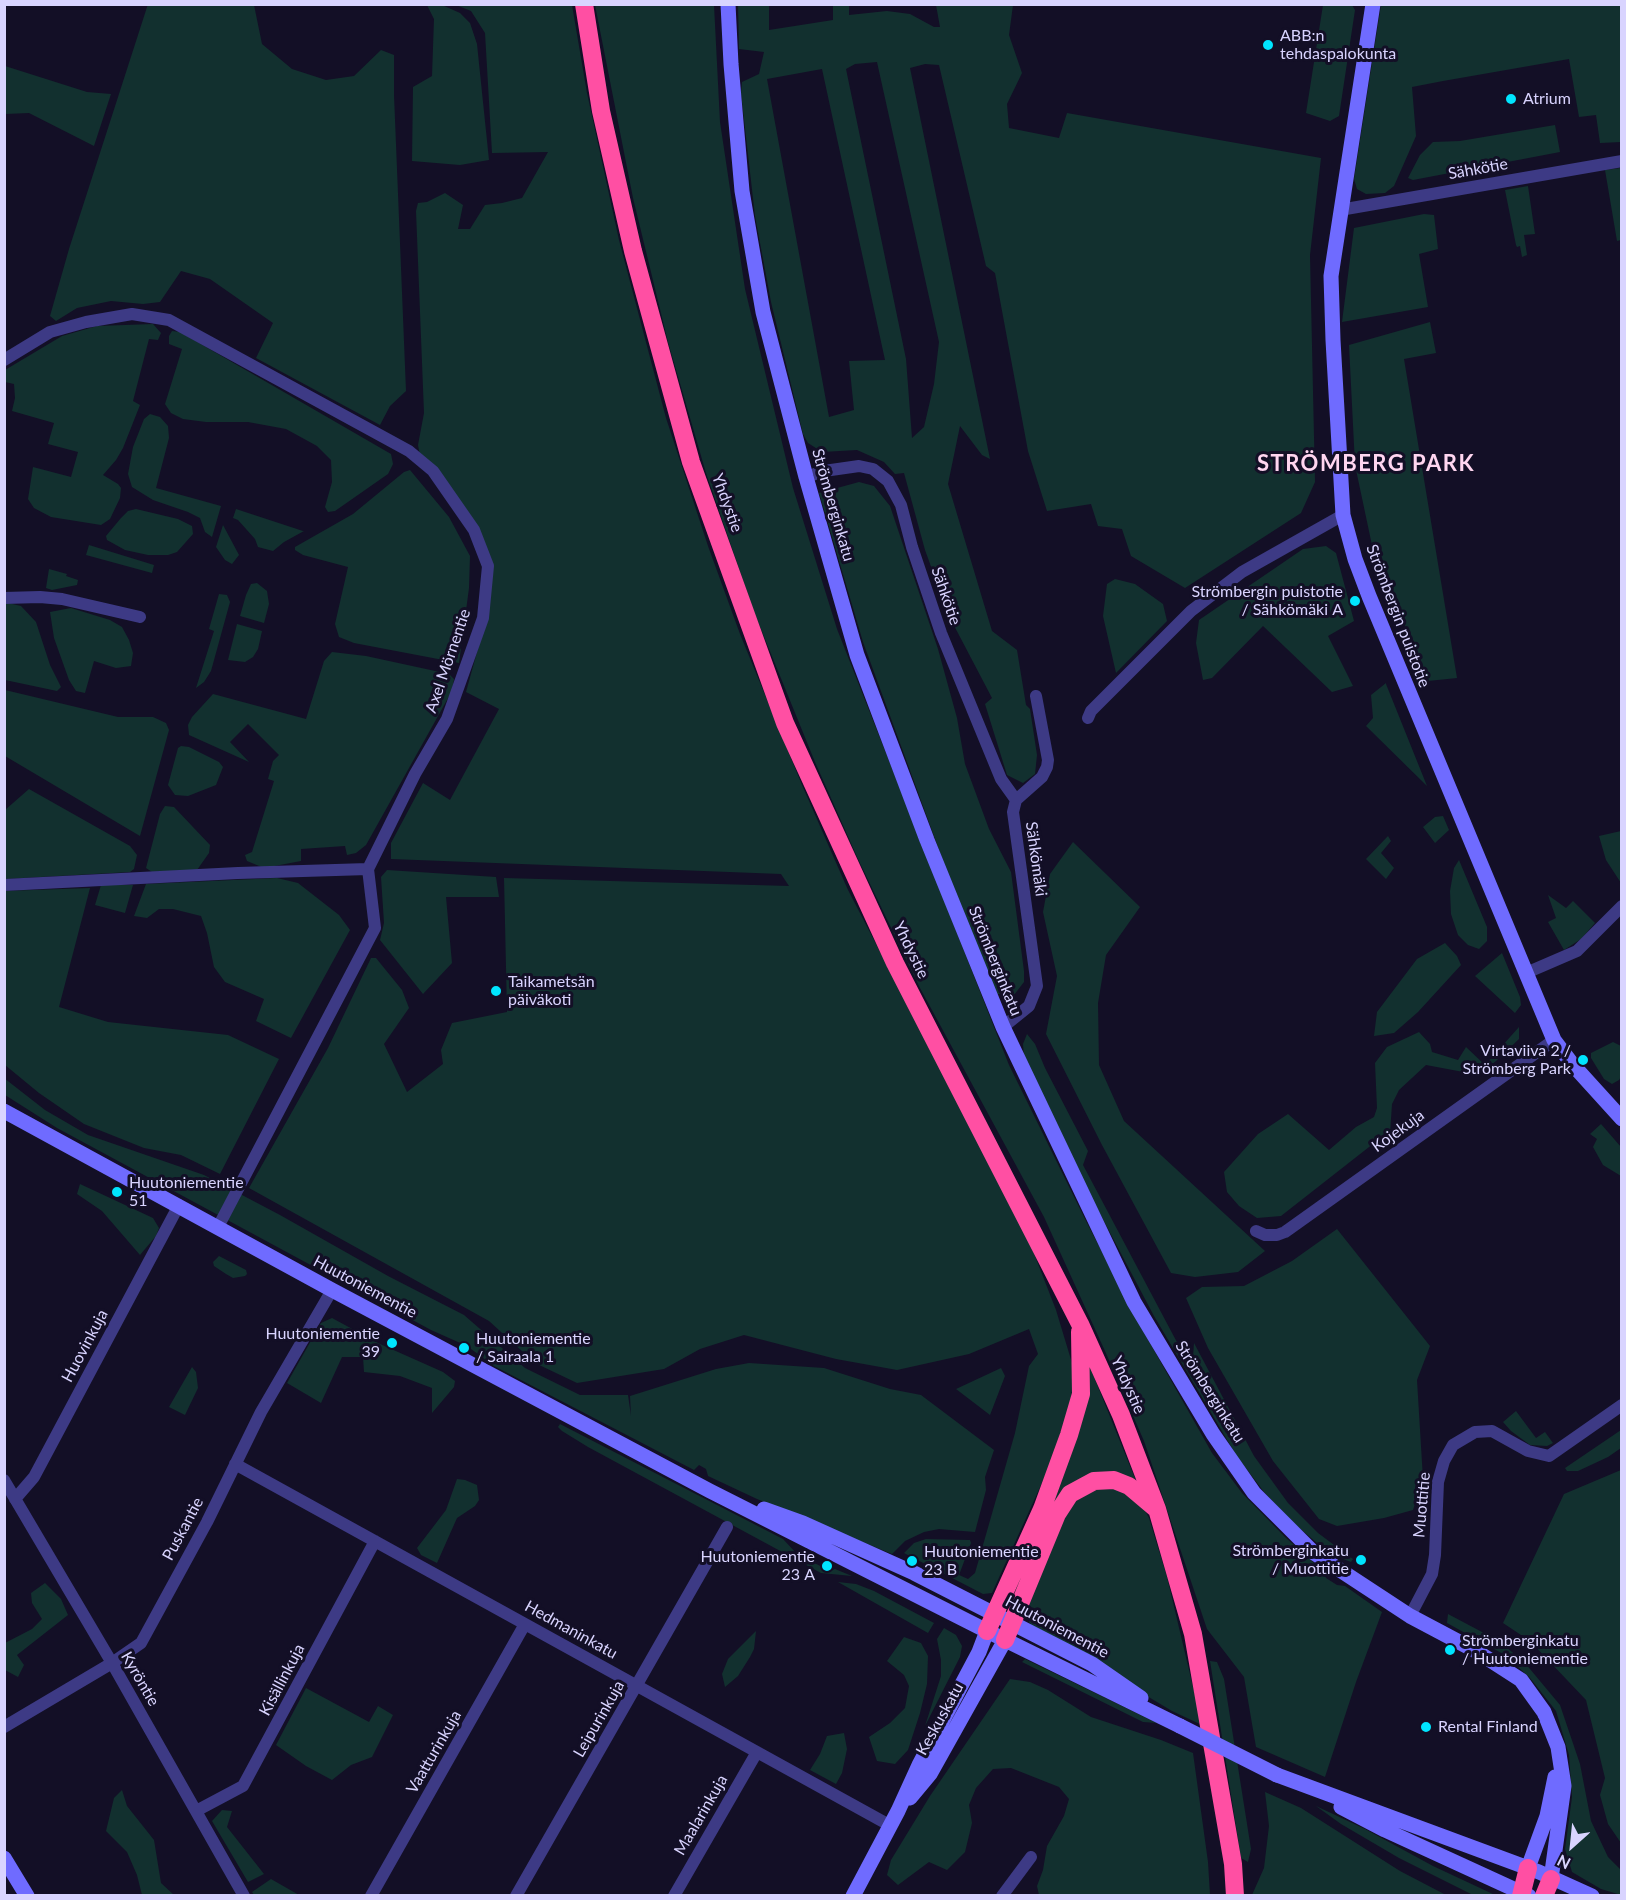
<!DOCTYPE html>
<meta charset="utf-8">
<style>
body{margin:0}
#map{position:relative;width:1626px;height:1900px;overflow:hidden;background:#130f26;font-family:Lato,sans-serif}
canvas{display:block}
.frame{position:absolute;inset:0;border:6px solid #d9d4ff;pointer-events:none}
.north{position:absolute;left:1542px;top:1816px;width:60px;height:60px;-webkit-text-stroke:4px #130f26;paint-order:stroke;rotate:207deg;font-size:16px;font-weight:700;line-height:24px;text-align:center;color:#d9d4ff}
.north::after{content:'';display:block;margin:auto;width:21px;height:27px;background:#d9d4ff;clip-path:polygon(50% 0,100% 100%,50% 72%,0 100%)}
</style>
<div id="map">
<canvas width="1626" height="1900"></canvas>
<div class="frame"></div>
<div class="north">N</div>
</div>
<script>
const ctx = document.querySelector('canvas').getContext('2d');
ctx.lineJoin = 'round';
function fillPath(path, color) { ctx.fillStyle = color; ctx.fill(path, 'evenodd'); }
const poly = rows => new Path2D(rows.map(r => 'M' + r).join(''));
function stroke(path, color, width, dash) { ctx.strokeStyle = color; ctx.lineWidth = width; ctx.lineCap = dash ? 'butt' : 'round'; ctx.setLineDash(dash || []); ctx.stroke(path); }
function label(font, color, halo, rows, align = 'center') {
  ctx.font = font + ' Lato,sans-serif'; ctx.lineWidth = 6; ctx.setLineDash([]); ctx.textBaseline = 'middle'; ctx.strokeStyle = halo; ctx.fillStyle = color; for (const [text, x, y, turn = 0] of rows) {
    ctx.save(); ctx.translate(x, y); ctx.rotate((+turn || 0) * Math.PI / 180); ctx.textAlign = isNaN(turn) ? turn : align; if (halo) ctx.strokeText(text, 0, 0); ctx.fillText(text, 0, 0); ctx.restore();
  }
}
fillPath(poly([
 [148,4,254,5,262,44,292,69,326,80,354,76,381,50,394,55,394,95,406,391,390,406,380,425,256,358,273,323,210,279,181,271,160,302,143,304,111,301,77,308,56,321,50,316,69,249],
 [427,5,442,5,460,13,470,23,477,44,489,160,460,165,412,161,413,87,432,76,434,19],
 [456,5,572,5,587,93,619,240,666,418,708,546,740,634,802,785,848,890,1026,1233,1056,1310,1072,1363,1073,1380,1071,1400,1065,1426,1046,1474,992,1593,983,1594,904,1553,914,1543,926,1539,970,1540,971,1543,959,1575,968,1579,975,1573,1015,1433,1029,1366,1038,1354,1029,1329,969,1354,897,1370,836,1359,744,1335,700,1349,664,1369,577,1383,535,1363,489,1321,249,1188,328,1048,371,958,376,958,402,990,409,1008,384,1044,407,1092,443,1064,441,1050,452,1023,507,1012,504,878,789,886,781,874,391,859,391,843,423,783,450,800,499,709,466,692,485,623,491,563,420,456,418,445,424,413,416,211,418,203,427,202,445,193,463,205,458,229,470,229,485,205,502,203,522,198,548,152,492,153,485,33,471,11],
 [595,5,714,5,720,122,745,289,793,488,837,629,1009,1065,1087,1223,1142,1329,1212,1453,1242,1493,1285,1537,1323,1571,1326,1578,1337,1585,1345,1586,1382,1612,1356,1682,1325,1777,1256,1747,1244,1677,1207,1629,1144,1441,1105,1351,1044,1217,920,988,858,859,815,762,754,612,706,473,668,342,633,198],
 [738,5,769,5,769,30,833,20,833,5,849,5,849,15,887,11,910,14,934,27,940,27,936,5,1013,5,1009,35,1022,73,1007,104,1009,128,1059,138,1067,113,1321,158,1310,255,1315,482,1301,513,1185,588,1131,556,1122,529,1098,526,1091,504,1047,511,1028,451,995,273,986,266,939,65,925,64,910,68,990,459,982,455,960,426,948,484,992,631,1017,650,1026,705,1030,709,1037,755,1035,774,1023,783,1007,775,985,704,992,698,949,616,925,550,904,473,895,474,884,462,857,450,822,452,808,443,803,434,771,302,755,216,741,93,742,82,759,74,764,52,739,49],
 [877,62,939,342,934,384,924,427,912,438,906,359,846,69,855,64],
 [822,69,885,360,849,361,854,410,829,417,767,79],
 [1323,5,1352,5,1355,10,1339,116,1330,121,1306,113],
 [1381,5,1621,5,1621,142,1600,143,1596,115,1579,117,1569,59,1443,81,1412,87,1416,136,1394,186,1385,193,1366,194,1357,189,1354,179],
 [5,66,87,92,111,94,94,146,29,113,5,114],
 [1555,125,1560,152,1413,180,1408,178,1420,155,1433,142,1460,141],
 [1621,168,1621,240,1617,241,1605,170],
 [1528,186,1535,234,1524,235,1527,255,1522,257,1520,246,1517,247,1516,245,1505,190],
 [1424,214,1434,215,1438,249,1419,254,1428,307,1342,322,1354,228],
 [1430,322,1436,353,1404,359,1457,678,1428,681,1373,550,1355,465,1349,345],
 [153,324,161,333,158,340,149,339,133,401,140,405,123,448,116,460,103,475,118,484,121,488,120,498,110,519,101,525,51,517,34,508,28,499,33,467,71,477,78,452,48,444,54,423,12,411,15,398,14,384,5,382,5,370,62,336,97,326],
 [172,331,180,332,391,454,393,464,388,474,335,511,328,512,325,507,332,482,331,460,317,446,286,429,248,422,206,422,183,419,171,413,165,404,182,349,169,344,169,336],
 [150,414,160,417,168,426,169,438,156,488,221,506,212,537,205,532,200,518,188,512,153,500,132,487,128,474,133,447,144,419],
 [410,470,449,517,470,556,469,588,459,663,354,643,339,637,335,624,348,567,303,555,295,550,295,547,353,514,404,472],
 [859,482,874,486,890,506,938,649,957,718,965,764,989,829,1011,872,1024,971,1024,982,1014,995,997,994,961,910,863,642,819,493],
 [136,509,178,519,192,526,193,534,177,552,168,555,148,555,125,550,107,540,106,536,121,518,128,511],
 [236,509,303,531,304,531,284,542,273,551,258,547,255,539,238,520,233,518],
 [223,525,239,555,232,564,225,560,216,547],
 [89,545,154,565,152,573,86,555],
 [1326,546,1336,553,1354,621,1328,636,1353,686,1332,692,1263,626,1212,678,1203,680,1196,643,1199,620,1303,549],
 [49,569,67,574,66,576,78,580,77,585,52,590,46,588],
 [1115,579,1135,584,1163,604,1167,621,1116,673,1103,616,1107,584],
 [257,583,267,591,269,604,264,623,240,616,246,595,251,584],
 [219,594,227,595,230,602,211,671,204,682,196,688,214,631,209,629],
 [4,602,21,606,36,622,50,665,61,687,57,691,5,680],
 [71,608,110,620,122,627,129,640,133,653,131,666,116,668,94,661,85,693,76,691,69,680,54,638,50,612],
 [237,624,262,631,258,649,253,657,245,662,228,660],
 [332,652,366,656,449,674,454,679,452,691,366,845,356,853,347,855,345,846,301,849,301,861,264,868,247,861,245,855,252,852,274,781,268,779,273,761,279,755,248,724,230,742,249,762,189,735,188,725,192,717,213,694,306,719,324,661],
 [1386,683,1386,684,1427,786,1366,726,1373,718,1371,695],
 [5,690,118,717,153,717,166,723,169,730,140,836,5,756],
 [181,746,189,747,219,762,223,767,216,785,188,796,175,795,168,785,178,748],
 [29,789,130,846,137,855,134,869,130,872,5,879,5,810],
 [165,806,174,807,210,845,209,853,197,870,152,872,146,868,160,814],
 [1443,816,1449,830,1435,843,1423,827,1435,817],
 [1621,831,1622,831,1621,883,1606,860,1599,836],
 [1388,836,1391,841,1381,853,1394,868,1386,879,1366,859],
 [1073,842,1140,907,1106,955,1098,1003,1099,1065,1124,1121,1265,1251,1238,1272,1195,1277,1171,1273,1102,1145,1046,1034,1057,976,1043,912,1050,874],
 [1459,860,1487,927,1487,941,1479,949,1468,945,1458,935,1451,914,1450,891,1454,868],
 [387,870,496,877,499,897,446,897,452,963,423,994,380,940,384,923,381,877],
 [277,878,298,883,339,915,350,930,291,1038,256,1021,264,999,225,982,214,967,207,933,201,916,173,909,159,909,147,918,134,916,146,884],
 [101,885,133,885,125,913,95,905],
 [90,888,59,1007,108,1022,228,1035,279,1059,220,1174,181,1155,144,1148,84,1124,39,1093,5,1065,4,891],
 [1548,895,1566,908,1573,901,1595,923,1581,939,1564,950,1548,922,1556,918],
 [1445,943,1457,956,1461,965,1418,1012,1394,1033,1374,1036,1377,1012,1417,959],
 [1502,953,1520,997,1521,1005,1515,1013,1475,976],
 [1519,1027,1519,1039,1496,1061,1481,1073,1474,1074,1426,1065,1399,1090,1392,1104,1390,1134,1383,1141,1378,1140,1281,1216,1257,1218,1239,1206,1227,1192,1224,1172,1258,1134,1288,1114,1329,1150,1356,1127,1374,1117,1377,1108,1375,1063,1387,1047,1419,1032,1430,1044,1432,1052,1458,1060,1466,1047,1485,1065],
 [1027,1034,1035,1044,1045,1068,1088,1151,1083,1165,1197,1380,1199,1380,1193,1357,1194,1343,1254,1456,1288,1503,1318,1533,1353,1559,1351,1562,1330,1554,1291,1521,1264,1492,1236,1455,1154,1316,1098,1210,1024,1059,1023,1044],
 [1613,1042,1621,1046,1622,1075,1619,1080,1612,1084,1604,1079,1591,1058,1591,1053],
 [4,1078,45,1110,88,1135,204,1175,280,1215,388,1276,464,1315,525,1368,580,1395,628,1395,631,1416,630,1396,716,1369,749,1363,824,1368,890,1389,921,1395,994,1450,985,1477,986,1490,975,1532,939,1529,924,1532,905,1541,892,1554,757,1499,708,1476,706,1469,699,1465,694,1470,494,1366,467,1346,431,1330,57,1128,5,1095],
 [1601,1124,1621,1147,1621,1176,1603,1165,1593,1147,1597,1139,1590,1134],
 [80,1184,153,1218,159,1228,156,1236,140,1255,102,1211,77,1194],
 [1337,1229,1430,1346,1417,1380,1423,1479,1413,1510,1384,1518,1337,1526,1319,1519,1273,1461,1208,1348,1186,1298,1202,1287,1244,1286,1292,1261],
 [219,1256,246,1270,247,1274,245,1276,233,1278,226,1274,214,1266,213,1262],
 [332,1318,380,1344,443,1372,455,1381,454,1387,432,1413,432,1388,400,1376,364,1372,363,1357,342,1357,321,1403,287,1383,321,1323],
 [192,1367,196,1372,198,1388,185,1415,169,1407],
 [1090,1367,1136,1481,1087,1476,1021,1590,1015,1591,1050,1501,1087,1369],
 [1001,1368,1005,1376,990,1415,956,1389],
 [1516,1411,1536,1438,1545,1432,1553,1443,1547,1446,1530,1445,1511,1431,1503,1422],
 [560,1424,783,1539,797,1554,830,1571,835,1569,852,1576,821,1573,588,1447,562,1431,558,1427],
 [1621,1430,1621,1448,1608,1457,1578,1471,1567,1471,1565,1468],
 [1621,1470,1621,1843,1608,1824,1600,1795,1605,1778,1586,1700,1530,1641,1503,1623,1564,1494],
 [457,1479,465,1480,477,1485,479,1500,475,1506,457,1518,437,1563,421,1555,417,1548,446,1510],
 [1094,1489,1115,1489,1131,1496,1141,1503,1149,1518,1167,1577,1202,1725,1172,1711,1035,1629,1029,1622,1027,1605,1069,1506],
 [838,1582,856,1584,874,1591,934,1623,928,1633],
 [45,1583,61,1599,68,1615,17,1655,24,1665,18,1677,5,1670,5,1643,32,1629,42,1619,32,1603,31,1593],
 [1448,1614,1499,1641,1525,1663,1560,1705,1580,1764,1591,1821,1608,1857,1621,1870,1621,1895,1601,1889,1572,1872,1565,1849,1572,1797,1569,1755,1556,1711,1530,1678,1505,1655,1447,1623],
 [944,1628,956,1635,962,1646,960,1657,925,1726,941,1676,941,1660,937,1639],
 [756,1631,754,1649,750,1657,738,1676,725,1687,722,1674,728,1659],
 [904,1637,921,1643,928,1656,927,1684,920,1713,908,1750,895,1764,877,1761,869,1737,890,1723,905,1708,909,1686,904,1675,887,1661],
 [1025,1659,1157,1723,1143,1722,1022,1662],
 [1210,1661,1217,1662,1224,1679,1251,1849,1248,1862,1241,1858],
 [1010,1679,1030,1682,1048,1690,1091,1717,1161,1740,1193,1753,1208,1862,1210,1895,1039,1895,1037,1886,1043,1870,1047,1846,1064,1816,1069,1799,1059,1787,1011,1768,993,1769,976,1788,969,1805,972,1823,965,1852,947,1870,929,1862,898,1885,887,1875,891,1860,930,1796],
 [306,1688,369,1722,378,1706,393,1715,372,1757,351,1765,332,1780,306,1766,276,1745],
 [844,1733,847,1749,842,1773,836,1784,810,1770,820,1754,827,1736],
 [122,1790,127,1806,154,1840,161,1883,174,1895,142,1895,137,1875,127,1852,106,1831,114,1798],
 [1265,1792,1301,1808,1400,1871,1446,1895,1252,1895,1264,1868,1269,1826],
 [1316,1806,1365,1829,1433,1866,1495,1895,1473,1895,1399,1858,1341,1824],
 [222,1810,232,1811,227,1827,264,1874,248,1882,212,1821],
 [271,1879,299,1895,254,1895,252,1892]
]), '#12302f');
stroke(poly([
 [1340,210,1622,161],
 [4,360,50,332,86,322,132,314,169,320,409,451,433,471,474,530,488,566,483,618,447,719,415,774,368,869,375,928,218,1227],
 [806,477,824,471,859,466,873,469,888,481,901,505,912,547,941,633,1001,779,1016,800],
 [4,598,40,597,62,599,140,617],
 [1088,718,1091,711,1191,611,1242,572,1343,515],
 [4,885,238,873,368,869],
 [1526,973,1577,951,1622,906],
 [1003,1027,1029,1006,1037,986,1013,812,1016,800,1042,777,1047,767,1048,760,1036,696],
 [1256,1231,1265,1235,1277,1235,1285,1232,1554,1040],
 [235,1464,891,1826],
 [4,1480,112,1663,244,1896],
 [15,1499,34,1477,179,1205],
 [1410,1616,1432,1574,1435,1555,1438,1482,1444,1461,1453,1445,1475,1432,1492,1431,1528,1451,1549,1456,1622,1405],
 [4,1727,112,1663,141,1643,207,1522,261,1412,332,1290],
 [196,1811,243,1786,375,1541],
 [371,1896,525,1624],
 [516,1896,727,1527],
 [674,1896,757,1752],
 [1002,1896,1031,1857]
]), '#3d3a85', 12);
stroke(poly([
 [728,4,731,64,742,191,763,312,806,477,857,655,927,840,1003,1027,1134,1302,1213,1434,1254,1493,1314,1553,1410,1616,1476,1651,1521,1680,1544,1712,1558,1747,1564,1786,1551,1879],
 [1373,4,1331,276,1333,340,1343,515,1355,559,1369,596,1554,1040,1573,1065,1622,1119],
 [4,1111,332,1290,710,1491,987,1631,1180,1726],
 [764,1509,803,1523,914,1573,1092,1664,1141,1698],
 [1277,1775,1539,1872,1592,1896],
 [910,1798,930,1774,1005,1640],
 [1341,1807,1385,1830,1529,1896],
 [4,1858,27,1896],
 [1528,1868,1547,1816,1555,1777],
 [853,1896,898,1811,919,1765,979,1652,987,1631]
]), '#6f6bff', 15);
stroke(poly([
 [584,4,601,111,633,251,691,462,785,723,895,963,1080,1324,1121,1415,1157,1509,1193,1634,1233,1864,1235,1896],
 [987,1631,1042,1509,1069,1435,1081,1394,1080,1332],
 [1005,1640,1057,1514,1070,1494,1094,1481,1114,1480,1129,1486,1155,1508],
 [1521,1896,1528,1868],
 [1544,1896,1551,1879]
]), '#ff4fa3', 18);
stroke(poly([
 [1180,1726,1277,1775]
]), '#6f6bff', 15);
for (const [x, y, r, color] of [
 [1268,45,6,"#00e5ff"],
 [1511,99,6,"#00e5ff"],
 [1355,601,6,"#00e5ff"],
 [496,991,6,"#00e5ff"],
 [1583,1060,6,"#00e5ff"],
 [117,1192,6,"#00e5ff"],
 [392,1343,6,"#00e5ff"],
 [464,1348,6,"#00e5ff"],
 [1361,1560,6,"#00e5ff"],
 [912,1561,6,"#00e5ff"],
 [827,1566,6,"#00e5ff"],
 [1450,1650,6,"#00e5ff"],
 [1426,1727,6,"#00e5ff"]
]) { const dot = new Path2D(); dot.arc(x, y, r, 0, 2 * Math.PI); ctx.fillStyle = color; ctx.fill(dot); stroke(dot, '#130f26', 2); }
label('16px', '#d9d4ff', '#130f26', [
 ["ABB:n",1280,36],
 ["tehdaspalokunta",1280,54],
 ["Atrium",1523,99],
 ["Strömbergin puistotie",1343,592,"right"],
 ["/ Sähkömäki A",1343,610,"right"],
 ["Taikametsän",508,982],
 ["päiväkoti",508,1000],
 ["Virtaviiva 2 /",1571,1051,"right"],
 ["Strömberg Park",1571,1069,"right"],
 ["Huutoniementie",129,1183],
 ["51",129,1201],
 ["Huutoniementie",380,1334,"right"],
 ["39",380,1352,"right"],
 ["Huutoniementie",476,1339],
 ["/ Sairaala 1",476,1357],
 ["Strömberginkatu",1349,1551,"right"],
 ["/ Muottitie",1349,1569,"right"],
 ["Huutoniementie",924,1552],
 ["23 B",924,1570],
 ["Huutoniementie",815,1557,"right"],
 ["23 A",815,1575,"right"],
 ["Strömberginkatu",1462,1641],
 ["/ Huutoniementie",1462,1659],
 ["Rental Finland",1438,1727]
], 'left');
label('16px', '#d9d4ff', '#130f26', [
 ["Sähkötie",1478,169,-10],
 ["Yhdystie",727,503,70],
 ["Strömberginkatu",833,505,74],
 ["Sähkötie",946,596,71],
 ["Strömbergin puistotie",1398,616,69],
 ["Axel Mörnentie",448,661,-71],
 ["Sähkömäki",1036,859,82],
 ["Yhdystie",911,950,64],
 ["Strömberginkatu",995,961,68],
 ["Kojekuja",1398,1131,-36],
 ["Huutoniementie",365,1287,28],
 ["Huovinkuja",85,1346,-62],
 ["Yhdystie",1128,1385,66],
 ["Strömberginkatu",1210,1392,58],
 ["Muottitie",1422,1505,-85],
 ["Puskantie",183,1529,-62],
 ["Huutoniementie",1057,1627,28],
 ["Hedmaninkatu",571,1630,29],
 ["Kyröntie",140,1679,60],
 ["Kisällinkuja",282,1680,-62],
 ["Leipurinkuja",599,1719,-60],
 ["Keskuskatu",940,1719,-61],
 ["Vaatturinkuja",434,1752,-60],
 ["Maalarinkuja",701,1815,-60]
]);
ctx.letterSpacing = '1.5px';
label('bold 22px', '#ffd6f0', '#130f26', [
 ["STRÖMBERG PARK",1366,464]
]);
ctx.letterSpacing = '0px';
</script>
